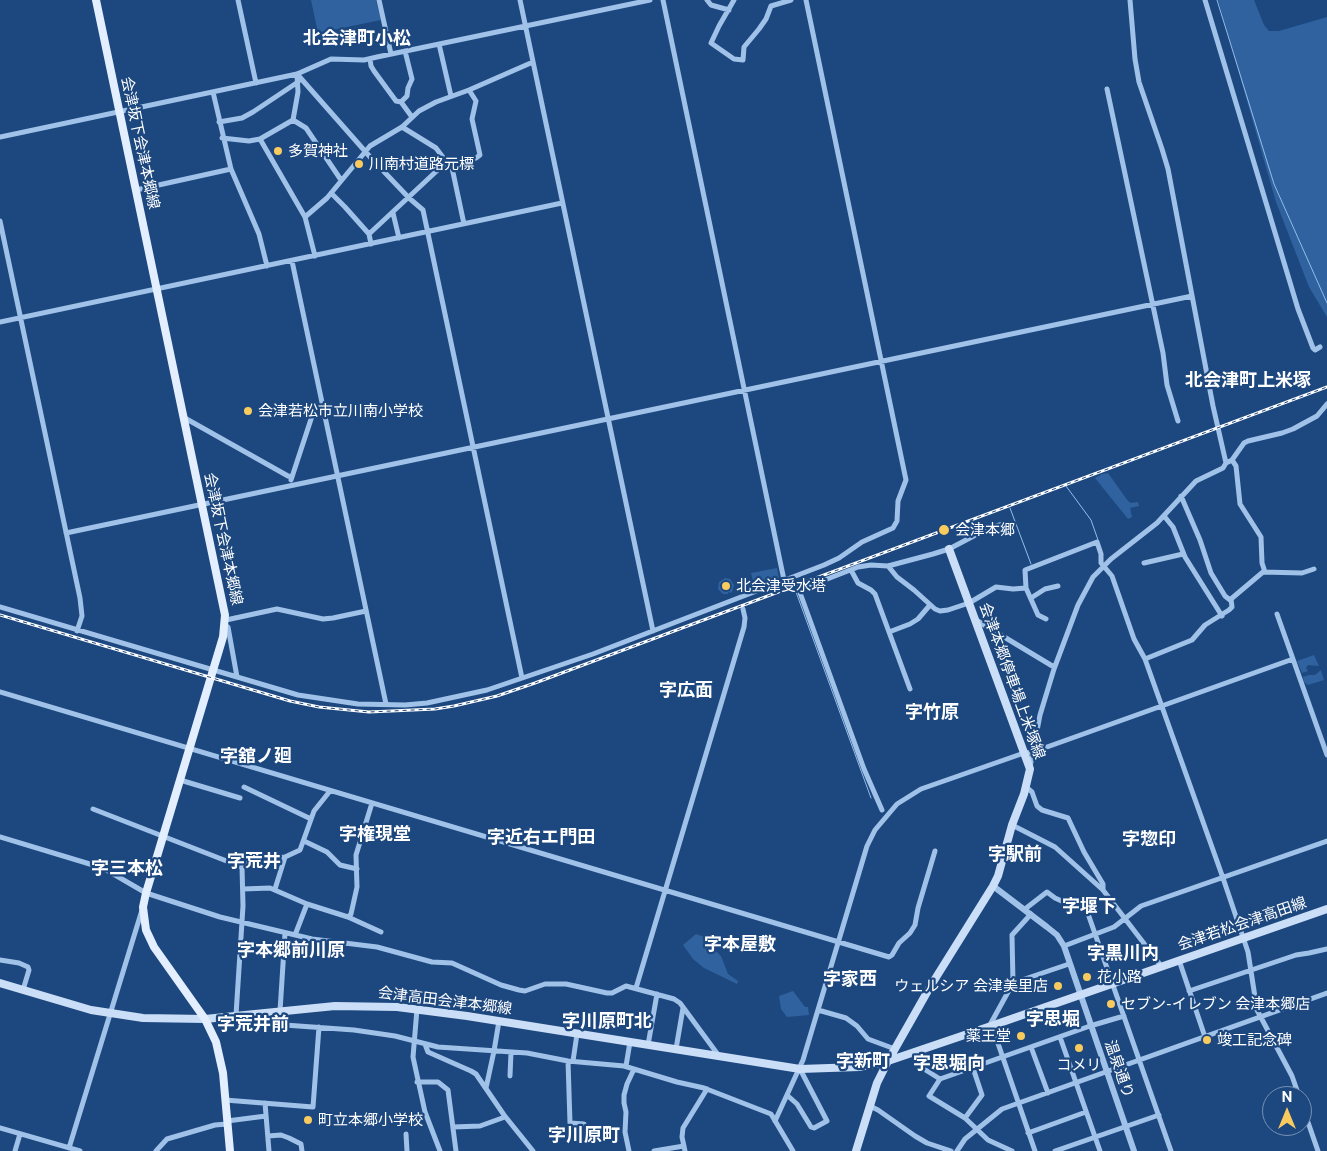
<!DOCTYPE html>
<meta charset="utf-8">
<style>
body{margin:0}
#map{position:relative;width:1327px;height:1151px;overflow:hidden;background:#1d487f;font-family:"Public Sans",sans-serif}
canvas{display:block}
.north{position:absolute;left:1262px;top:1086px;width:50px;height:50px;box-sizing:border-box;background:#1d487f;border:1px solid #7791b2;border-radius:50%;rotate:0deg;font-size:14px;font-weight:700;line-height:20px;text-align:center;color:#fff}
.north::after{content:'';display:block;margin:auto;width:18px;height:22px;background:#f9cb5e;clip-path:polygon(50% 0,100% 100%,50% 72%,0 100%)}
</style>
<div id="map">
<canvas width="1327" height="1151"></canvas>
<div class="north">N</div>
</div>
<script>
const ctx = document.querySelector('canvas').getContext('2d');
ctx.lineJoin = 'round';
function fillPath(path, color) { ctx.fillStyle = color; ctx.fill(path, 'evenodd'); }
const poly = rows => new Path2D(rows.map(r => 'M' + r).join(''));
function stroke(path, color, width, dash) { ctx.strokeStyle = color; ctx.lineWidth = width; ctx.lineCap = dash ? 'butt' : 'round'; ctx.setLineDash(dash || []); ctx.stroke(path); }
function label(font, color, halo, rows, align = 'center') {
  ctx.font = font + ' "Public Sans","Noto Sans JP",sans-serif'; ctx.lineWidth = 4.5; ctx.setLineDash([]); ctx.textBaseline = 'middle'; ctx.strokeStyle = halo; ctx.fillStyle = color; for (const [text, x, y, turn = 0] of rows) {
    ctx.save(); ctx.translate(x, y); ctx.rotate((+turn || 0) * Math.PI / 180); ctx.textAlign = isNaN(turn) ? turn : align; if (halo) ctx.strokeText(text, 0, 0); ctx.fillText(text, 0, 0); ctx.restore();
  }
}
fillPath(poly([
 [311,0,376,0,381,20,318,33],
 [1218,0,1254,0,1264,25,1269,31,1279,31,1327,17,1327,317,1309,287,1276,202],
 [1108,473,1128,501,1131,503,1138,502,1139,506,1130,508,1132,517,1128,519,1095,478,1102,474],
 [777,568,779,579,755,588,751,573],
 [725,578,730,579,734,585,732,592,730,593,728,592,728,594,723,594,718,589,719,582],
 [1314,655,1319,666,1308,665,1306,668,1308,671,1302,673,1297,661],
 [1321,670,1324,680,1308,685,1304,682,1303,677,1309,675,1315,675],
 [696,934,707,938,718,944,715,950,721,956,728,974,738,981,737,984,704,968,693,959,683,945],
 [793,991,805,1007,808,1007,809,1015,787,1017,781,1009,779,996]
]), '#2f629e');
stroke(poly([
 [1217,0,1274,184,1327,303],
 [1066,486,1091,520,1098,540],
 [1010,508,1031,564],
 [796,592,871,798]
]), '#93bdeb', 1);
stroke(poly([
 [238,0,256,83],
 [379,0,391,54],
 [520,0,653,631],
 [663,0,784,580],
 [707,0,711,5,729,10],
 [734,0,719,26,711,43,734,59,743,60,744,47,759,29,766,19,771,6,791,0],
 [1205,0,1298,309,1313,348,1315,350,1320,347],
 [439,44,451,96],
 [405,51,412,79,408,88,407,96,401,102,412,117],
 [370,59,371,66,374,71,396,101,401,102],
 [297,74,371,158,409,198,423,210,522,678],
 [1107,89,1163,353,1167,385,1178,421],
 [213,92,231,169,259,234,267,266],
 [293,120,306,128,341,180],
 [219,122,242,118,253,112,298,82],
 [402,127,436,148,448,164],
 [0,137,297,74,331,59,364,60,377,57,650,0],
 [222,138,249,141,260,139,293,120,298,92,297,75],
 [260,139,305,217,315,256],
 [451,163,464,224],
 [136,190,231,169],
 [331,193,345,207,369,234],
 [393,213,399,238],
 [305,217,327,198,370,146,402,127,419,111,436,102,469,90,533,62],
 [0,221,80,598,82,616,77,631],
 [371,244,369,234,442,166,476,158,480,155,472,119,476,101,469,90],
 [292,261,386,704],
 [0,322,562,203],
 [183,417,288,476,292,477],
 [1232,460,1244,443,1248,441,1282,433,1293,429,1317,416,1327,404],
 [1226,463,1232,460,1236,466,1240,504,1261,537,1262,563,1265,572],
 [291,480,315,407,323,405],
 [1181,496,1200,540,1211,573,1225,596,1230,600],
 [1164,516,1173,527,1185,557,1222,616],
 [66,533,1192,296],
 [1144,563,1183,554],
 [888,566,897,577,914,590,935,609,940,611,948,610,969,603,996,587,1013,589,1026,588],
 [851,570,858,583,871,590,875,594,910,689],
 [1031,598,1045,589,1058,586],
 [0,607,298,695,358,704,405,705,427,703,487,690,593,654,824,565,839,558,862,542,893,528,897,521,898,501,906,480,806,0],
 [1277,614,1327,755],
 [1046,619,1038,615,1026,588,1025,570,1097,542,1101,554,1101,563,1112,576,1134,639,1145,659,1223,878,1248,952,1257,1010,1292,1076,1299,1096],
 [226,620,277,609,323,619,333,618,366,611],
 [976,620,1054,667],
 [225,625,228,627,237,677],
 [889,632,910,624,918,619,930,605],
 [1145,659,1192,640,1205,625,1229,610,1232,607,1231,599,1263,572,1302,573,1314,569],
 [0,692,889,957,892,955,899,943,910,933,915,925,918,908,935,851],
 [1030,767,1040,715,1054,669,1078,605,1093,577,1111,559,1157,523,1196,481,1223,468,1226,463,1213,406,1168,169,1162,149,1139,82,1135,59,1130,0],
 [180,780,240,798],
 [244,787,311,819],
 [1026,787,1032,792,1037,806,1042,810,1068,818,1084,852,1103,884,1103,890],
 [93,809,242,867,243,906,236,1015],
 [882,810,864,769,799,590,858,567,871,565,888,566,933,554,949,549,987,529,1003,524],
 [1012,825,1055,847,1103,890,1162,967],
 [0,837,103,868,146,893,220,917,312,939,377,947,432,962,452,963,501,985,519,990,525,991,545,984,566,984,607,993,612,993,626,986,674,999,680,1003,719,1056],
 [304,841,327,852,340,865,357,869],
 [242,868,250,860,285,857,300,850,314,811,330,791],
 [243,889,270,888,307,904,348,917,381,932],
 [275,889,285,857],
 [1025,909,1047,892,1055,898,1066,903,1084,906,1086,908,1171,1151],
 [1031,914,1012,935,1013,983,991,1023,1035,1151],
 [348,917,351,914,357,887,356,855,372,803],
 [295,935,307,904],
 [1064,946,1114,927,1141,906,1327,841],
 [0,960,19,963,28,967,29,970,23,990],
 [1179,960,1205,1037],
 [1013,983,1069,964],
 [636,988,744,627,745,618,743,609],
 [1189,991,1296,955,1309,953,1327,949],
 [417,1009,413,1057,425,1112,440,1151],
 [818,1010,846,1018,857,1026,868,1039,895,1049],
 [280,1011,285,933],
 [239,1015,243,1022,354,1030,395,1036,438,1047,527,1053,568,1061,624,1066,677,1082,704,1088,771,1114,793,1151],
 [1060,1037,1100,1151],
 [425,1044,428,1052,471,1071,476,1074,504,1115,533,1151],
 [648,1045,657,994],
 [1031,1047,1048,1093],
 [676,1049,683,1008],
 [918,1052,924,1069,940,1079],
 [568,1061,570,1123,584,1124],
 [573,1061,577,1034],
 [626,1066,630,1042],
 [510,1076,511,1052],
 [417,1082,438,1082,448,1090,456,1151],
 [486,1088,494,1051,499,1021],
 [788,1096,797,1104,811,1127,814,1128,827,1121,800,1069],
 [225,1100,313,1107,319,1027],
 [265,1103,269,1151],
 [1302,1105,1318,1151],
 [870,1106,878,1110,915,1136,927,1143,951,1151],
 [965,1118,982,1095,973,1068],
 [227,1121,266,1116],
 [775,1121,803,1060,867,846,875,830,897,804,921,789,1024,753,1033,752,1293,659],
 [453,1127,480,1126,505,1117],
 [0,1128,80,1151],
 [1028,1133,1086,1112],
 [406,1134,407,1151],
 [268,1136,281,1135,289,1138,301,1144,302,1151],
 [69,1148,142,910],
 [15,1151,20,1134],
 [156,1151,167,1139,215,1125,227,1124],
 [629,1151,625,1132,626,1112,624,1103,624,1095,627,1084,634,1069],
 [654,1151,684,1146],
 [685,1151,682,1137,683,1128,707,1089],
 [957,1151,965,1139,1002,1109,1327,993],
 [1012,1151,988,1140,965,1118,929,1096,940,1079,1090,1026,1124,1016],
 [1055,1151,1159,1115]
]), '#a0c2e9', 5);
stroke(poly([
 [993,886,1047,927,1057,935,1064,946,1134,1151]
]), '#a0c2e9', 6);
stroke(poly([
 [0,983,91,1010,143,1018,205,1019,335,1006,397,1007,467,1016,800,1069,859,1067,888,1061,930,987,993,886,998,876,1012,825,1024,794,1030,769,949,549],
 [856,1151,877,1083,888,1061,991,1026,1327,909]
]), '#cbdef7', 8);
stroke(poly([
 [96,0,225,615,223,637,146,893,143,907,144,915,146,930,154,947,205,1019,216,1042,223,1073,230,1151]
]), '#e3eefe', 8);
const rail = poly([
 [0,615,290,701,319,707,369,712,435,709,454,706,497,696,535,683,1327,387]
]);
stroke(rail, '#fff', 3);
stroke(rail, '#1d487f', 1, [4]);
for (const [x, y, r, color] of [
 [278,151,5,"#f9cb5e"],
 [359,164,5,"#f9cb5e"],
 [248,411,5,"#f9cb5e"],
 [944,530,6,"#f9cb5e"],
 [726,586,5,"#f9cb5e"],
 [1087,977,5,"#f9cb5e"],
 [1058,986,5,"#f9cb5e"],
 [1111,1004,5,"#f9cb5e"],
 [1021,1036,5,"#f9cb5e"],
 [1207,1040,5,"#f9cb5e"],
 [1079,1048,5,"#f9cb5e"],
 [308,1120,5,"#f9cb5e"]
]) { const dot = new Path2D(); dot.arc(x, y, r, 0, 2 * Math.PI); ctx.fillStyle = color; ctx.fill(dot); stroke(dot, '#1d487f', 2); }
label('15px', '#fff', '#1d487f', [
 ["会津坂下会津本郷線",140,143,78],
 ["会津坂下会津本郷線",223,539,78],
 ["会津本郷停車場上米塚線",1012,681,70],
 ["会津若松会津高田線",1242,924,-19],
 ["会津高田会津本郷線",445,1001,7],
 ["温泉通り",1119,1069,71]
]);
label('15px', '#fff', '#1d487f', [
 ["多賀神社",288,151],
 ["川南村道路元標",369,164],
 ["会津若松市立川南小学校",258,411],
 ["会津本郷",955,530],
 ["北会津受水塔",736,586],
 ["花小路",1097,977],
 ["ウェルシア 会津美里店",1048,986,"right"],
 ["セブン-イレブン 会津本郷店",1121,1004],
 ["薬王堂",1011,1036,"right"],
 ["竣工記念碑",1217,1040],
 ["コメリ",1079,1065,"center"],
 ["町立本郷小学校",318,1120]
], 'left');
label('bold 18px', '#fff', '#1d487f', [
 ["北会津町小松",357,38],
 ["北会津町上米塚",1248,380],
 ["字広面",686,690],
 ["字竹原",932,712],
 ["字舘ノ廻",256,756],
 ["字権現堂",375,834],
 ["字近右エ門田",541,837],
 ["字惣印",1149,839],
 ["字駅前",1015,854],
 ["字荒井",254,861],
 ["字三本松",127,868],
 ["字堰下",1089,906],
 ["字本屋敷",740,944],
 ["字本郷前川原",291,950],
 ["字黒川内",1123,953],
 ["字家西",850,979],
 ["字思堀",1053,1019],
 ["字川原町北",607,1021],
 ["字荒井前",253,1024],
 ["字新町",863,1061],
 ["字思堀向",949,1063],
 ["字川原町",584,1135]
]);
</script>
